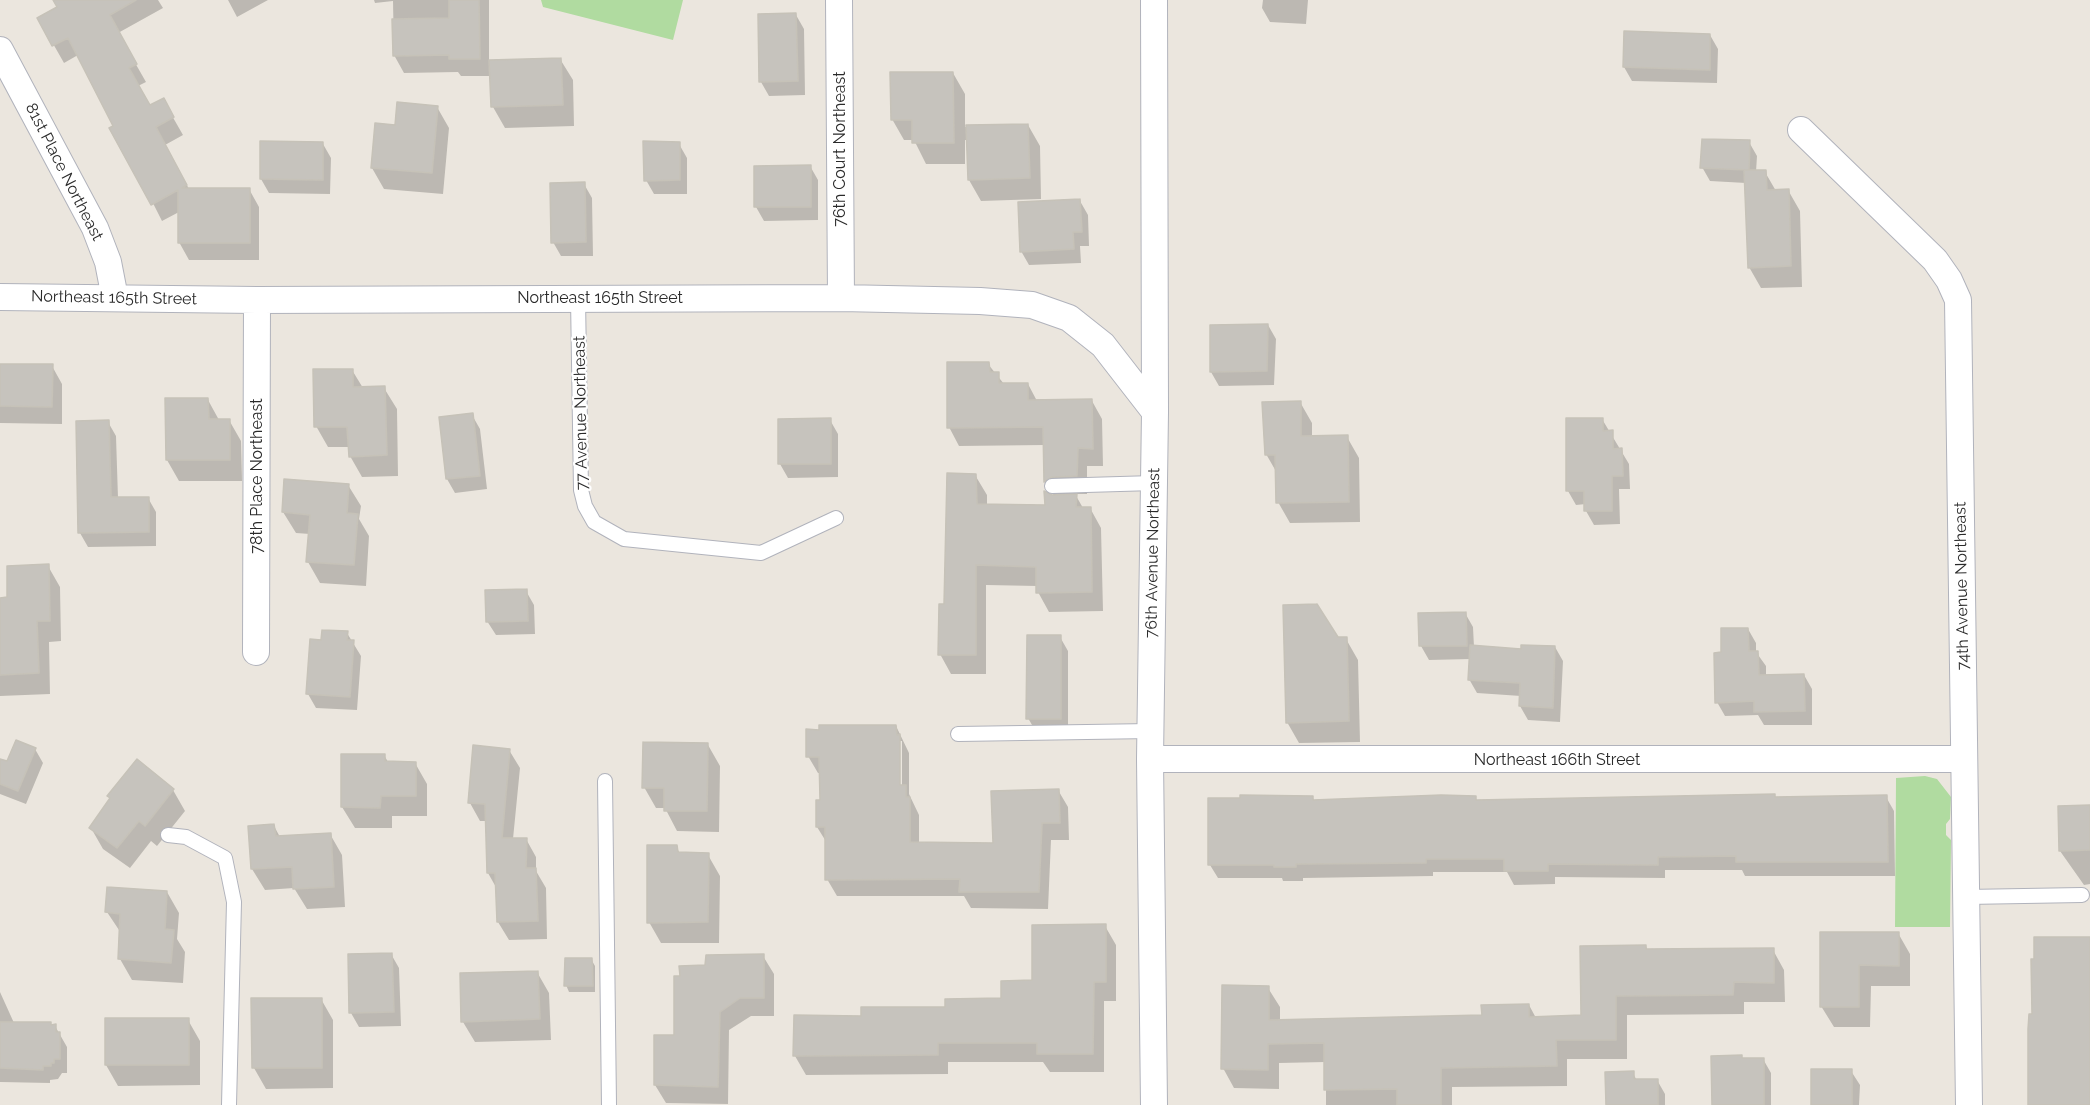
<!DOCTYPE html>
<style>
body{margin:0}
canvas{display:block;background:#ebe6de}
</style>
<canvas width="2090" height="1105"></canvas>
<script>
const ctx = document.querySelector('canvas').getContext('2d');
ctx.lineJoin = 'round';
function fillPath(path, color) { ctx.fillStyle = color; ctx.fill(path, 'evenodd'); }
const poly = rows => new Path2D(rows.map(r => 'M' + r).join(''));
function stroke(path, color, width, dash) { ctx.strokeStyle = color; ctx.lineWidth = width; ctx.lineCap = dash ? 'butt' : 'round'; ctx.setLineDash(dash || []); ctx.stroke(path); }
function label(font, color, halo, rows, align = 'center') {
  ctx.font = font + ' Raleway,sans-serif'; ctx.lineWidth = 4.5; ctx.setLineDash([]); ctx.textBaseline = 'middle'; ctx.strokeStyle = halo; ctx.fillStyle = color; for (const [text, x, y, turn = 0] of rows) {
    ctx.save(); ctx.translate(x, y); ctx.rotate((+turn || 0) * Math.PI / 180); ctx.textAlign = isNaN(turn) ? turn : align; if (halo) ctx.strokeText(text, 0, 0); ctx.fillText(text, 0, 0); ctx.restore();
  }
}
fillPath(poly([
 [541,0,683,0,673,40,543,7],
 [1925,776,1937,779,1951,797,1950,819,1946,824,1946,835,1951,840,1950,927,1895,927,1896,778]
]), '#b0dba0');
fillPath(poly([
 [55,0,158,0,163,8,118,33,146,82,138,86,150,107,163,100,183,135,165,145,189,189,249,189,259,207,259,260,189,260,179,242,179,212,162,221,78,55,64,63,39,19,59,7],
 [228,0,268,0,237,17],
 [374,0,489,0,489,61,560,59,573,80,574,126,505,128,493,107,491,76,461,76,458,72,404,73,394,55,393,1,375,3],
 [1263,0,1308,0,1306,24,1270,22,1262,8],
 [796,15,804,29,805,95,769,96,761,82],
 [1710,35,1718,49,1717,83,1632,81,1624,67],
 [953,73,965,94,965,127,1028,125,1040,146,1041,199,981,201,969,180,968,140,965,140,965,164,926,164,914,140,904,140,892,119],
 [437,107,449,128,443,194,384,189,372,168,397,126],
 [1749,142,1757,156,1756,172,1765,172,1776,191,1788,190,1800,211,1802,287,1761,288,1749,267,1746,183,1710,181,1702,167],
 [323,144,331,158,330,194,269,193,261,179],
 [679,144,687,158,687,194,654,194,646,180],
 [810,166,818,180,818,220,764,221,756,207],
 [584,184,592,198,593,256,561,256,553,242],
 [1080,201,1088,215,1089,246,1080,246,1081,263,1029,265,1021,251],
 [1268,325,1276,339,1274,385,1219,386,1211,372],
 [988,364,1004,384,1028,384,1037,401,1092,401,1102,419,1103,466,1087,466,1087,494,1075,494,1083,508,1090,508,1101,528,1103,611,1049,612,1038,592,1037,586,986,585,986,674,951,674,940,654,946,605,975,475,987,495,987,505,1046,506,1054,496,1046,481,1045,445,959,446,949,427],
 [0,365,52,366,62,384,62,424,0,423],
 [352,370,363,388,384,388,397,409,398,476,362,477,350,456,350,447,328,447,316,426],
 [208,400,219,420,229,420,241,441,242,481,179,481,167,460],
 [1300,402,1312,423,1312,438,1347,437,1359,458,1360,522,1290,523,1278,502,1277,473,1266,454],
 [472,415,480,429,487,489,455,493,447,479],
 [1602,419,1629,464,1630,489,1619,489,1620,524,1594,525,1586,511,1586,504,1576,505,1568,491],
 [830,420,838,434,838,477,788,478,780,464,779,421],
 [108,422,116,436,118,498,148,498,156,512,156,546,88,547,80,533],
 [348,485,361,506,359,519,369,536,366,586,320,583,308,562,310,534,296,533,283,512],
 [48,566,60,587,61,641,49,642,50,694,0,696,0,599,8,599],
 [526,591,534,605,535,634,496,635,487,621],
 [1465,613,1473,627,1474,647,1523,650,1555,647,1563,661,1560,722,1528,720,1520,706,1521,696,1477,693,1469,679,1471,659,1429,660,1421,646],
 [1748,629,1756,643,1756,652,1766,666,1766,676,1804,675,1812,689,1812,725,1764,725,1758,715,1725,716,1717,702,1722,654],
 [347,633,361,656,357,710,316,708,308,694,323,642],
 [1060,637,1068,651,1068,732,1036,732,1028,718],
 [1337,639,1346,639,1358,660,1360,742,1299,743,1287,722],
 [896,726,909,753,909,794,919,815,919,843,994,844,1058,790,1068,807,1069,840,1051,840,1048,909,971,908,964,896,837,896,827,879,827,843,817,827,822,801,821,773,818,773,808,756],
 [899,741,902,741,902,793,899,793],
 [708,745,720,766,719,832,677,831,665,808,656,808,644,787],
 [35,749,43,763,26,804,0,794,0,760,8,763],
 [509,750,520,768,513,839,526,839,536,857,536,871,546,888,547,939,509,940,498,922,497,889,488,873,487,821,480,821,470,803],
 [384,755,388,762,415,763,427,784,427,816,392,816,392,828,355,828,342,807],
 [173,790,185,811,157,846,151,841,130,868,103,849,91,828],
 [1312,797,1315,801,1475,797,1477,802,1629,797,1886,797,1894,811,1895,876,1745,876,1742,870,1665,870,1665,878,1555,877,1555,884,1514,885,1507,872,1433,872,1433,876,1303,878,1303,881,1283,881,1282,878,1218,878,1210,865],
 [2090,807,2090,884,2084,885,2060,851],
 [274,826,280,837,330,834,342,855,345,907,307,909,294,888,265,890,252,869],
 [676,846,680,854,708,855,720,876,719,943,661,943,649,922],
 [167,892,179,913,177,939,185,952,183,983,132,980,120,959,121,933,107,912],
 [1105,926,1116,945,1116,1001,1104,1001,1104,1072,1050,1072,1043,1062,948,1062,948,1074,806,1075,795,1056,863,1018,1002,999,1033,982],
 [1821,933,1898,933,1910,954,1910,986,1871,986,1870,1027,1834,1027,1821,1006],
 [1646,946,1648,951,1773,950,1784,970,1785,1002,1744,1002,1744,1014,1627,1015,1627,1059,1567,1059,1567,1086,1452,1087,1452,1105,1326,1105,1326,1062,1279,1063,1279,1089,1234,1088,1223,1068,1268,988,1280,1007,1280,1021,1483,1017,1529,1005,1536,1018,1582,1016],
 [391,954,399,968,401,1026,359,1027,351,1013],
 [763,956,774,974,774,1016,751,1016,729,1030,728,1104,666,1103,655,1085,707,966],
 [591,959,595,966,595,992,569,992,566,985],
 [537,972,549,993,551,1040,475,1042,463,1022],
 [0,992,14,1023,55,1026,67,1047,67,1073,62,1073,58,1079,50,1080,50,1083,0,1082],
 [321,999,333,1020,333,1088,266,1089,254,1068],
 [188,1020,200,1041,200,1085,118,1086,106,1065],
 [1763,1059,1771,1073,1771,1105,1713,1105],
 [1851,1071,1860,1085,1859,1105,1812,1105],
 [1633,1073,1637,1081,1657,1080,1665,1094,1665,1105,1607,1105]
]), '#0003');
const building = poly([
 [53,0,136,0,110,15,137,64,129,68,150,105,164,98,174,117,156,127,187,185,182,188,250,188,250,243,178,243,178,190,151,205,109,128,113,126,68,38,52,46,37,18,57,7,53,0],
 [449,0,479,0,480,59,449,59,449,55,393,56,392,19,449,18,449,0],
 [796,13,798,81,759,82,758,14,796,13],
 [1624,31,1710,34,1710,70,1623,67,1624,31],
 [561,58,563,105,491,107,489,60,561,58],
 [890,72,953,72,954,143,912,143,912,120,891,120,890,72],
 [397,102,438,106,432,173,371,168,375,123,395,125,397,102],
 [1028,124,1030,178,968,180,966,125,1028,124],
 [1702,139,1750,140,1749,170,1700,168,1702,139],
 [260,141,323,142,323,180,260,179,260,141],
 [643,141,680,142,680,180,644,181,643,141],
 [811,165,811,207,754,207,754,166,811,165],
 [1744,170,1766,170,1767,190,1789,189,1791,266,1748,268,1744,170],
 [585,182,586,242,551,243,550,183,585,182],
 [1080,199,1082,232,1073,232,1074,249,1020,252,1018,202,1080,199],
 [1268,324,1267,371,1210,372,1210,325,1268,324],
 [947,362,989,362,990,372,999,372,999,383,1028,383,1028,400,1092,399,1093,449,1078,448,1077,476,1052,477,1044,482,1043,427,947,428,947,362],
 [0,364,53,364,52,407,0,406,0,364],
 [313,369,353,369,353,387,385,386,387,455,349,457,347,427,314,427,313,369],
 [165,398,208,398,209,419,230,419,230,460,166,460,165,398],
 [1301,401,1301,436,1348,435,1349,502,1276,503,1275,455,1265,455,1262,402,1301,401],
 [473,413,480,476,446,479,439,417,473,413],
 [831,418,831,464,778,464,778,419,831,418],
 [1566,418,1603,418,1603,431,1613,430,1613,449,1622,448,1623,476,1612,476,1612,511,1584,511,1584,491,1566,491,1566,418],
 [109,420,111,497,149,497,149,532,78,533,76,421,109,420],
 [947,473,976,474,977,504,1045,505,1044,491,1052,495,1077,494,1076,507,1091,507,1092,592,1036,593,1036,567,976,565,976,655,938,655,939,604,944,604,947,473],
 [284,479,349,484,347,513,358,514,354,565,306,562,310,515,282,512,284,479],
 [49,564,50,621,37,621,39,673,0,675,0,598,7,597,7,566,49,564],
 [527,589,528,621,486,622,485,590,527,589],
 [1317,604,1338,637,1347,637,1349,721,1286,723,1283,605,1317,604],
 [1466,612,1467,646,1419,646,1418,613,1466,612],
 [1721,628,1748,628,1749,651,1758,651,1759,675,1804,674,1805,711,1754,712,1754,701,1715,703,1714,653,1721,652,1721,628],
 [322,630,348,631,347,640,354,640,350,697,306,694,310,639,321,640,322,630],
 [1027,635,1061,635,1061,719,1026,719,1027,635],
 [1470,645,1521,649,1521,645,1555,646,1553,708,1519,706,1520,683,1468,680,1470,645],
 [819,725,896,725,897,735,900,734,900,785,906,785,906,797,910,797,910,842,993,843,991,791,1059,789,1060,823,1042,823,1039,892,959,892,960,879,825,880,825,827,816,827,816,800,820,800,819,757,806,757,806,729,819,730,819,725],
 [16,740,36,748,18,791,0,784,0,759,7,761,16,740],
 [643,742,708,743,707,811,664,811,664,788,642,788,643,742],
 [473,745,510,749,502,838,527,838,526,868,536,868,538,921,497,922,495,873,487,873,485,804,468,803,473,745],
 [341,754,385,754,385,761,416,762,416,796,381,796,380,808,341,807,341,754],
 [137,759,174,789,145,826,139,821,117,848,89,828,110,798,107,796,137,759],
 [1775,794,1775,797,1887,795,1888,862,1736,862,1736,856,1658,857,1658,865,1548,864,1548,871,1504,871,1504,859,1426,859,1426,863,1296,864,1296,867,1274,867,1274,865,1208,865,1208,798,1240,798,1240,795,1313,796,1313,800,1441,795,1476,796,1476,800,1775,794],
 [2090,805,2090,850,2059,851,2058,806,2090,805],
 [274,824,276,836,331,833,334,887,293,889,292,867,251,869,248,826,274,824],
 [647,845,677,845,678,852,709,853,708,922,647,923,647,845],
 [107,887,167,891,165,929,174,930,171,963,118,959,120,914,105,912,107,887],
 [1106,924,1106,982,1094,982,1093,1054,1037,1054,1037,1043,938,1043,938,1055,793,1056,794,1015,861,1016,861,1007,945,1007,945,999,1001,998,1001,981,1032,980,1032,925,1106,924],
 [1820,932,1899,932,1899,966,1859,965,1859,1007,1820,1007,1820,932],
 [2034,937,2090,937,2090,1105,2028,1105,2028,1029,2029,1014,2032,1014,2031,959,2034,959,2034,937],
 [1646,945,1646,949,1774,948,1774,983,1734,982,1733,995,1616,996,1616,1040,1556,1040,1557,1066,1441,1068,1441,1105,1397,1105,1397,1089,1324,1090,1324,1043,1268,1044,1268,1070,1221,1069,1222,985,1269,986,1269,1020,1482,1015,1481,1005,1529,1004,1529,1017,1581,1015,1580,946,1646,945],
 [392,953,394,1012,349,1013,348,954,392,953],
 [764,954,764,998,740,998,720,1012,718,1087,654,1085,654,1035,674,1035,674,976,680,976,679,966,705,965,706,955,764,954],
 [565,958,592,958,593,986,564,986,565,958],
 [538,971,540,1019,461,1022,460,973,538,971],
 [251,998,322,998,322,1068,252,1068,251,998],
 [105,1018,189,1018,189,1065,105,1065,105,1018],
 [0,1022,51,1022,51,1025,56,1024,56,1032,60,1032,60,1059,54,1059,54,1063,51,1063,51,1066,43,1066,43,1070,0,1068,0,1022],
 [1742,1055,1742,1058,1764,1058,1764,1105,1712,1105,1711,1056,1742,1055],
 [1811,1069,1852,1069,1852,1105,1811,1105,1811,1069],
 [1634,1071,1634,1079,1658,1079,1658,1105,1606,1105,1605,1072,1634,1071]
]);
fillPath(building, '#c6c3bd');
stroke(building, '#c6c2b8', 1.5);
const service = poly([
 [578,298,581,490,585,506,594,522,624,539,761,553,836,518],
 [1052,486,1154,483],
 [958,734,1151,731],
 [605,781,609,1105],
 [168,835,186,837,225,858,234,902,229,1105],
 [1966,897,2082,895]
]);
const minor = poly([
 [839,0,841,298],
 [1154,0,1155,412,1150,759,1154,1105],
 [0,50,95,228,108,262,115,298],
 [1801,130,1935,260,1949,280,1958,300,1969,1105],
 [0,297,257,300,841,298,980,301,1032,305,1069,318,1103,345,1155,412],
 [256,652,257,300],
 [1150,759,1964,759]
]);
stroke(service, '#b1b3bc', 16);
stroke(minor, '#b1b3bc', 28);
stroke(service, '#fff', 14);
stroke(minor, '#fff', 26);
label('16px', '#2a2a2a', '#fff', [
 ["76th Court Northeast",840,149,-90],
 ["81st Place Northeast",64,172,63],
 ["Northeast 165th Street",114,298,1],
 ["Northeast 165th Street",600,298],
 ["77 Avenue Northeast",581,413,-91],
 ["78th Place Northeast",257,476,-90],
 ["76th Avenue Northeast",1153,553,-89],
 ["74th Avenue Northeast",1962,586,-91],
 ["Northeast 166th Street",1557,760]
]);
</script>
